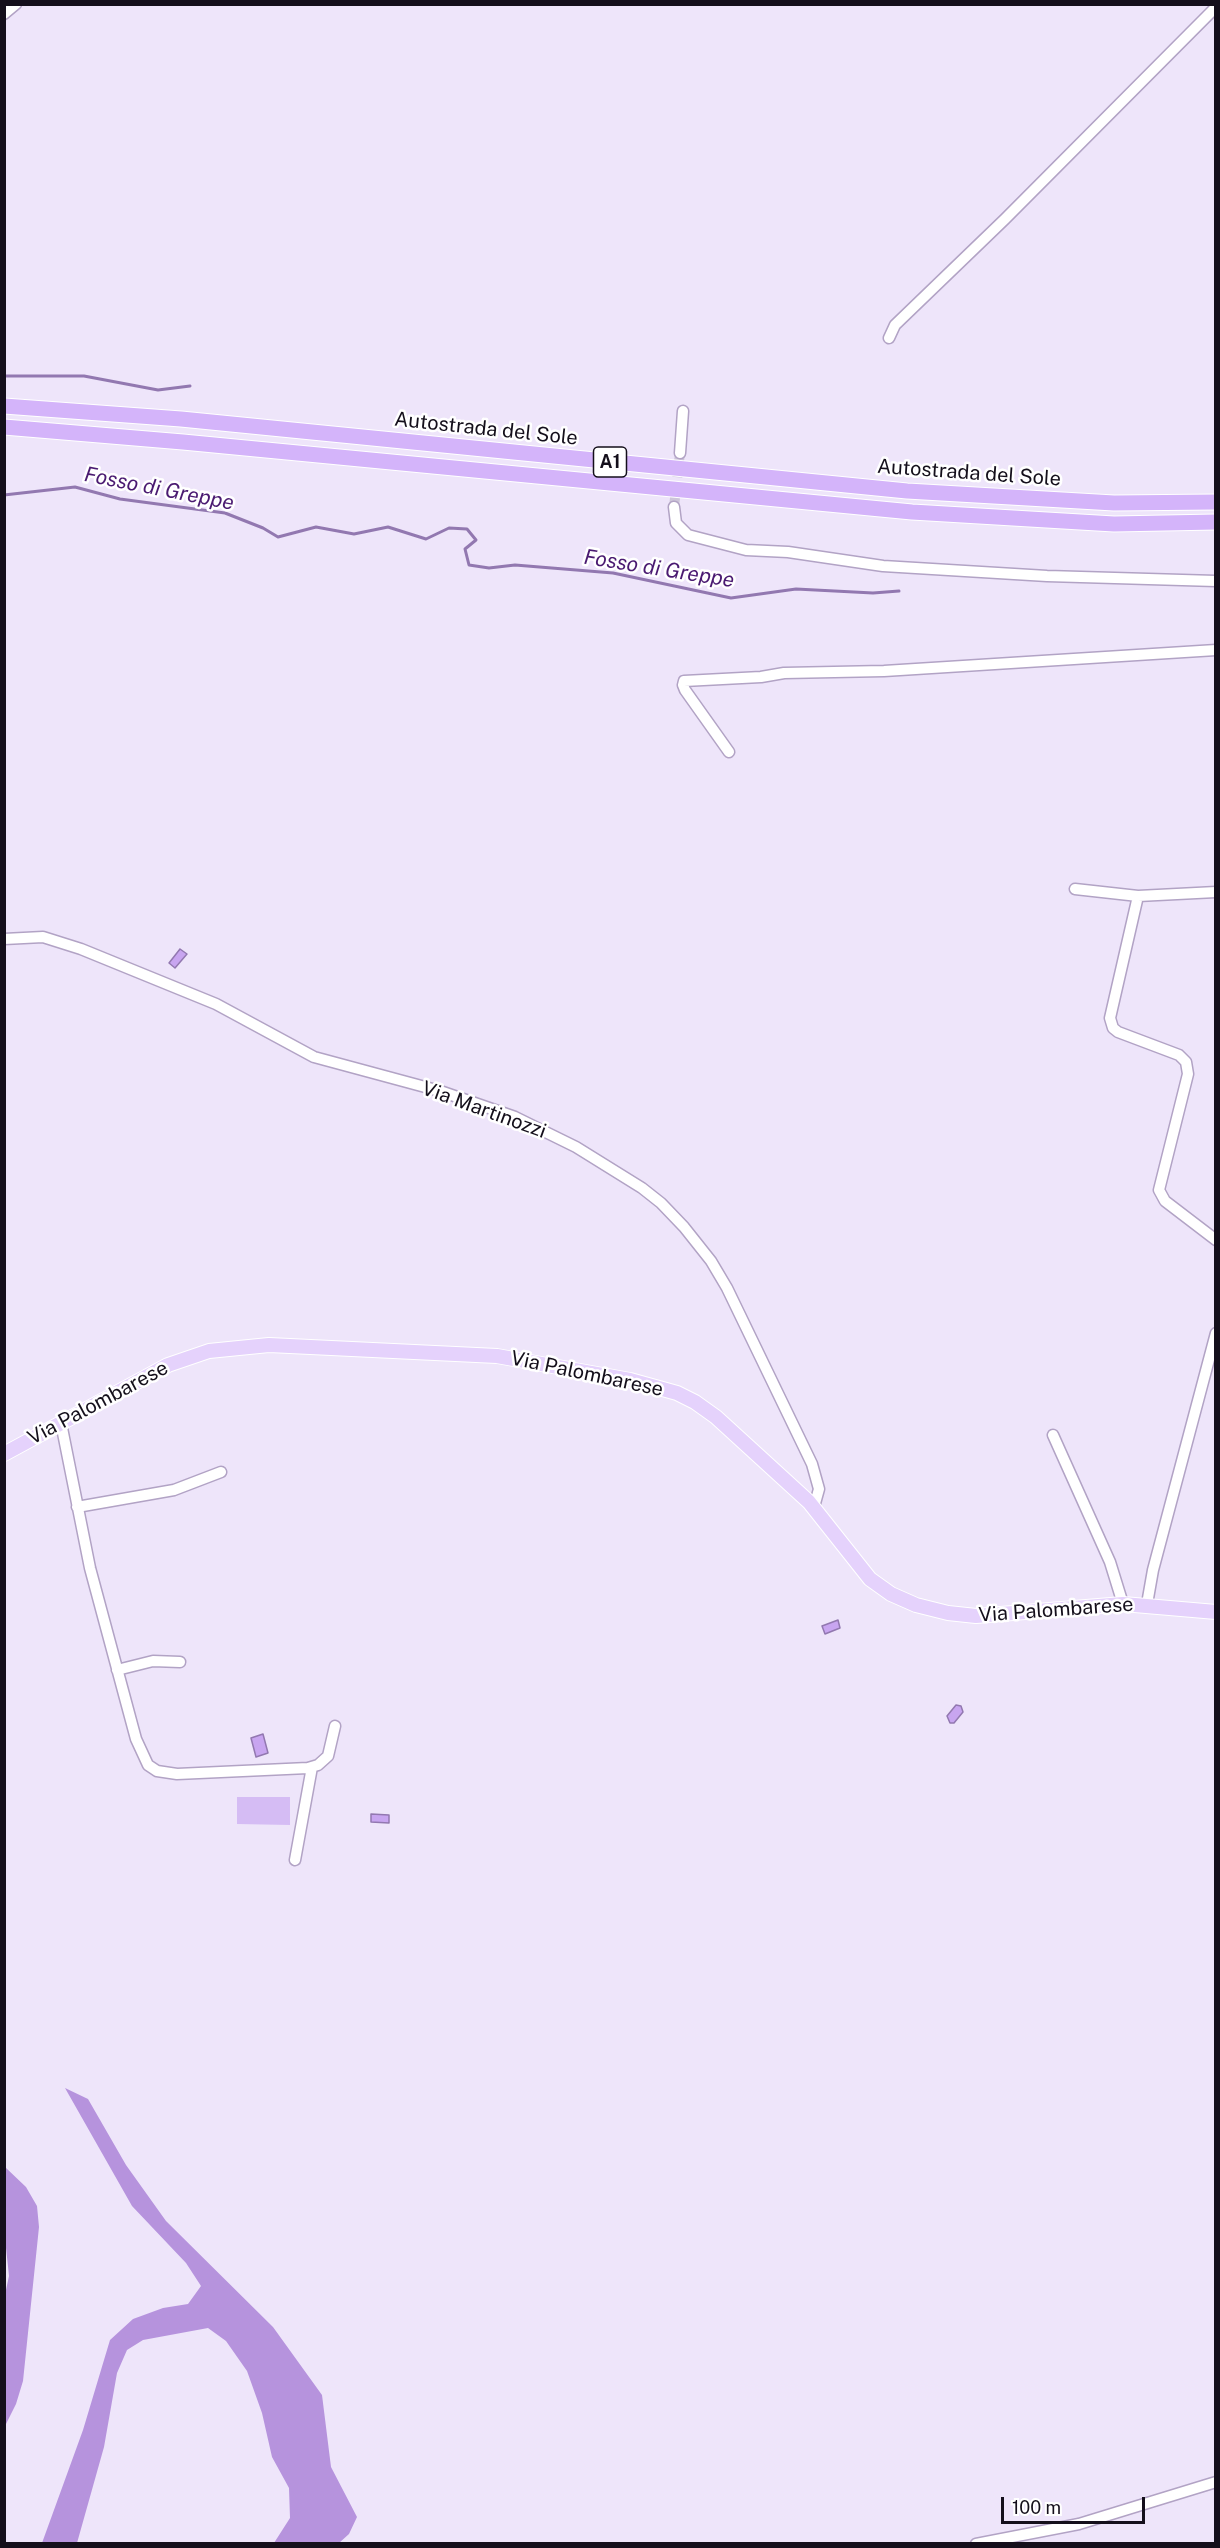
<!DOCTYPE html>
<style>
body{margin:0}
#map{position:relative;width:1220px;height:2548px;overflow:hidden;background:#eee5fa;font-family:"Public Sans",sans-serif}
canvas{display:block}
.frame{position:absolute;inset:0;border:6px solid #140f1b;pointer-events:none}
.scale{position:absolute;left:1001px;top:2497px;width:144px;height:27px;box-sizing:border-box;border:3px solid #140f1b;border-top:0;padding-left:8px;font-size:18px;line-height:21px;white-space:nowrap;color:#140f1b;-webkit-text-stroke:4px #fff;paint-order:stroke}
</style>
<div id="map">
<canvas width="1220" height="2548"></canvas>
<div class="frame"></div>
<div class="scale">100 m</div>
</div>
<script>
const ctx = document.querySelector('canvas').getContext('2d');
ctx.lineJoin = 'round';
function fillPath(path, color) { ctx.fillStyle = color; ctx.fill(path, 'evenodd'); }
const poly = rows => new Path2D(rows.map(r => 'M' + r).join(''));
function stroke(path, color, width, dash) { ctx.strokeStyle = color; ctx.lineWidth = width; ctx.lineCap = dash ? 'butt' : 'round'; ctx.setLineDash(dash || []); ctx.stroke(path); }
function label(font, color, halo, rows, align = 'center') {
  ctx.font = font + ' "Public Sans",sans-serif'; ctx.lineWidth = 5; ctx.setLineDash([]); ctx.textBaseline = 'middle'; ctx.strokeStyle = halo; ctx.fillStyle = color; for (const [text, x, y, turn = 0] of rows) {
    ctx.save(); ctx.translate(x, y); ctx.rotate((+turn || 0) * Math.PI / 180); ctx.textAlign = isNaN(turn) ? turn : align; if (halo) ctx.strokeText(text, 0, 0); ctx.fillText(text, 0, 0); ctx.restore();
  }
}
fillPath(poly([
 [237,1797,290,1797,290,1825,237,1824]
]), '#d5bcf4');
fillPath(poly([
 [65,2088,88,2099,126,2165,166,2221,273,2327,322,2395,331,2467,357,2517,349,2534,339,2543,274,2543,290,2518,289,2488,272,2457,262,2413,247,2371,226,2341,208,2328,143,2340,127,2350,117,2373,104,2447,77,2543,42,2543,83,2430,110,2340,133,2319,163,2308,188,2304,201,2286,186,2263,132,2206],
 [5,2167,26,2187,37,2206,39,2227,23,2381,16,2404,5,2426,4,2299,9,2276,4,2229]
]), '#b693dd');
const water = poly([
 [180,949,187,954,175,968,169,963,180,949],
 [838,1620,840,1628,825,1634,822,1626,838,1620],
 [956,1705,961,1706,963,1712,954,1723,950,1723,947,1716,956,1705],
 [263,1734,268,1753,256,1757,251,1738,263,1734],
 [371,1814,389,1815,389,1823,371,1822,371,1814]
]);
fillPath(water, '#c8a5f0');
stroke(water, '#9278b0', 1.5);
stroke(poly([
 [4,376,84,376,158,390,190,386],
 [4,495,75,487,120,499,225,513,263,528,278,537,316,527,354,534,388,527,426,539,449,528,467,529,476,540,465,549,469,565,489,568,515,565,613,573,731,598,796,589,873,593,899,591]
]), '#9278b0', 3);
stroke(poly([
 [674,507,680,453]
]), '#cdc5d9', 10, [10, 5]);
const minor = poly([
 [4,14,16,4],
 [889,338,895,325,1005,219,1216,7],
 [680,453,683,411],
 [674,507,676,523,688,535,746,550,788,552,883,566,1047,576,1216,581],
 [729,752,685,690,683,685,684,681,761,677,784,673,884,671,1216,650],
 [1075,889,1138,896],
 [1216,892,1138,896,1110,1018,1113,1028,1118,1032,1179,1055,1186,1062,1188,1074,1159,1190,1165,1201,1216,1240],
 [4,939,43,937,81,949,216,1004,314,1057,440,1091,515,1117,576,1147,642,1188,661,1203,684,1227,711,1261,727,1288,812,1464,819,1489,814,1507],
 [61,1423,90,1568,136,1739,148,1765,157,1771,177,1774,308,1768,318,1765,328,1756,335,1726],
 [1053,1435,1110,1562,1123,1604],
 [77,1507,174,1490,221,1472],
 [1147,1604,1153,1570,1216,1333],
 [117,1670,153,1661,180,1662],
 [295,1860,312,1767],
 [976,2544,1079,2524,1216,2482]
]);
const major = poly([
 [4,1454,168,1365,209,1351,269,1345,497,1356,630,1380,677,1393,695,1402,716,1417,809,1502,870,1579,891,1594,916,1605,948,1613,976,1616,1123,1604,1216,1612]
]);
const highway = poly([
 [4,406,181,419,907,491,1114,503,1216,502],
 [4,427,183,442,912,512,1114,524,1216,522]
]);
stroke(minor, '#b2a3c5', 13);
stroke(major, '#fff', 16);
stroke(highway, '#fff', 17);
stroke(minor, '#fff', 10);
stroke(major, '#e5d2fc', 14);
stroke(highway, '#d4b4fa', 15);
for (const [x, y, w] of [
 [610,462,33]
]) { const box = new Path2D(); box.roundRect(x - w / 2, y - 15, w, 30, 4.5); ctx.fillStyle = '#fff'; ctx.fill(box); stroke(box, '#140f1b', 1.5); }
label('bold 18px', '#140f1b', null, [
 ["A1",610,462]
]);
label('20px', '#140f1b', '#fff', [
 ["Autostrada del Sole",486,429,6],
 ["Autostrada del Sole",969,473,4],
 ["Via Martinozzi",484,1110,20],
 ["Via Palombarese",587,1374,12],
 ["Via Palombarese",98,1403,-28],
 ["Via Palombarese",1056,1610,-4]
]);
label('italic 21px', '#4a1a71', '#fff', [
 ["Fosso di Greppe",159,489,11],
 ["Fosso di Greppe",659,569,9]
]);
</script>
